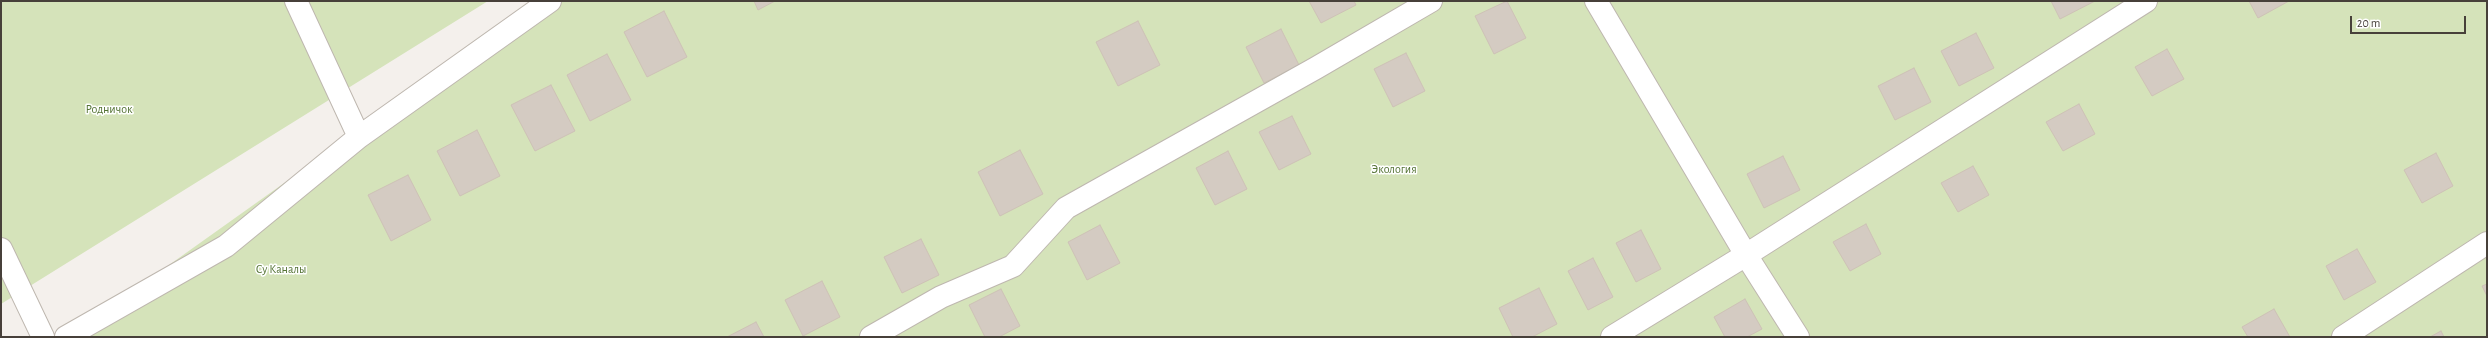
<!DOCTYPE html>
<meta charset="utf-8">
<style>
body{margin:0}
#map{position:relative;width:2488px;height:338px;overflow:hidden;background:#f4f0ec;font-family:"Alegreya Sans",sans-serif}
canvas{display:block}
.frame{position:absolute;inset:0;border:2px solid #47403a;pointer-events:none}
.scale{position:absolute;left:2350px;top:16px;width:116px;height:18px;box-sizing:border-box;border:2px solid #47403a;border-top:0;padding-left:5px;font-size:12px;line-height:14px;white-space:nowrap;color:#47403a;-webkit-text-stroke:3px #fff;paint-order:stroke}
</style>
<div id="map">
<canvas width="2488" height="338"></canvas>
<div class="frame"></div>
<div class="scale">20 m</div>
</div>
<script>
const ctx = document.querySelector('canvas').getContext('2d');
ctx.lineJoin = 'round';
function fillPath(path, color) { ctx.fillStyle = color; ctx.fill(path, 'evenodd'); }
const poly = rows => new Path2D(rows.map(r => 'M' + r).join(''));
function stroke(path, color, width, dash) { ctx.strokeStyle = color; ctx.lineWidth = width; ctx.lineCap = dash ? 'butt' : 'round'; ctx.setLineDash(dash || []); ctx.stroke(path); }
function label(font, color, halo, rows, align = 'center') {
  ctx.font = font + ' "Alegreya Sans",sans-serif'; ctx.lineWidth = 3; ctx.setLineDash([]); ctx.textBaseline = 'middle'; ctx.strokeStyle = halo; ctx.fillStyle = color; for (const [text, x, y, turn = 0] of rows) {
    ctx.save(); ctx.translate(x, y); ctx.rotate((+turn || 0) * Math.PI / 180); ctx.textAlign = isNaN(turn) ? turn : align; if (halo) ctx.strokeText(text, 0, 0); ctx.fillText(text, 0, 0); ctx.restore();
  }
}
fillPath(poly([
 [1,1,488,1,1,304],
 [549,1,2487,1,2487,337,68,337,301,171]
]), '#d5e3ba');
const building = poly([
 [754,1,775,1,758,10,754,1],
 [1309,1,1354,1,1356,5,1321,23,1309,1],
 [1507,1,1526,38,1494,54,1475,16,1507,1],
 [2051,1,2095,1,2060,19,2051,1],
 [2249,1,2289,1,2258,18,2249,1],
 [664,11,687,57,647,77,624,32,664,11],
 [1138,21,1160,65,1118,86,1096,42,1138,21],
 [1281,29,1299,65,1264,83,1246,47,1281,29],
 [1976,33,1994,68,1959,86,1941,51,1976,33],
 [2167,49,2184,79,2152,96,2135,67,2167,49],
 [1406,53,1425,91,1393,107,1374,69,1406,53],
 [607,54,631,100,590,121,567,75,607,54],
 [1914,68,1931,102,1895,120,1878,86,1914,68],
 [551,85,575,131,535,151,511,105,551,85],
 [2079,104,2095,134,2063,151,2046,122,2079,104],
 [1292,116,1311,154,1279,170,1259,132,1292,116],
 [477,130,500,176,460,196,437,151,477,130],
 [1020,150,1043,194,1000,216,978,172,1020,150],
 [1228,151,1247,189,1215,205,1196,168,1228,151],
 [2436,153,2453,186,2422,203,2404,170,2436,153],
 [1783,156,1800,190,1764,208,1747,174,1783,156],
 [1973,166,1989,195,1958,212,1941,183,1973,166],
 [408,175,431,220,391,241,368,195,408,175],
 [1866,224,1881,254,1850,271,1833,242,1866,224],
 [1100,225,1120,263,1087,280,1068,242,1100,225],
 [1641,230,1661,269,1636,282,1616,243,1641,230],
 [921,239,939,275,902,293,884,257,921,239],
 [2357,249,2376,282,2344,300,2326,266,2357,249],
 [1593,258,1613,297,1588,310,1568,271,1593,258],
 [822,281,840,317,803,336,785,300,822,281],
 [2487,284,2487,296,2482,286,2487,284],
 [1539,288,1557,324,1532,337,1513,337,1499,308,1539,288],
 [1001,289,1020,326,999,337,985,337,969,305,1001,289],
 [1745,299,1762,329,1747,337,1725,337,1714,317,1745,299],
 [2274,309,2290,337,2248,337,2242,327,2274,309],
 [756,322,764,337,727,337,756,322],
 [2441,331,2444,337,2430,337,2441,331]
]);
fillPath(building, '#d4cbc2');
stroke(building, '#cec2b6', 1);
const street = poly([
 [296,1,359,137],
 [1596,1,1746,255,1798,337],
 [1,249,43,337],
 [66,337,226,246,359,137,550,1],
 [871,337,941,297,1013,266,1066,208,1316,68,1431,1],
 [1612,337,1746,255,2146,1],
 [2343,337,2487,243]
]);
stroke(street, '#beb7af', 24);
stroke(street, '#fff', 22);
label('12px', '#547334', '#fff', [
 ["Родничок",109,109],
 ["Экология",1394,169],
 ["Су Каналы",281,269]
]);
</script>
